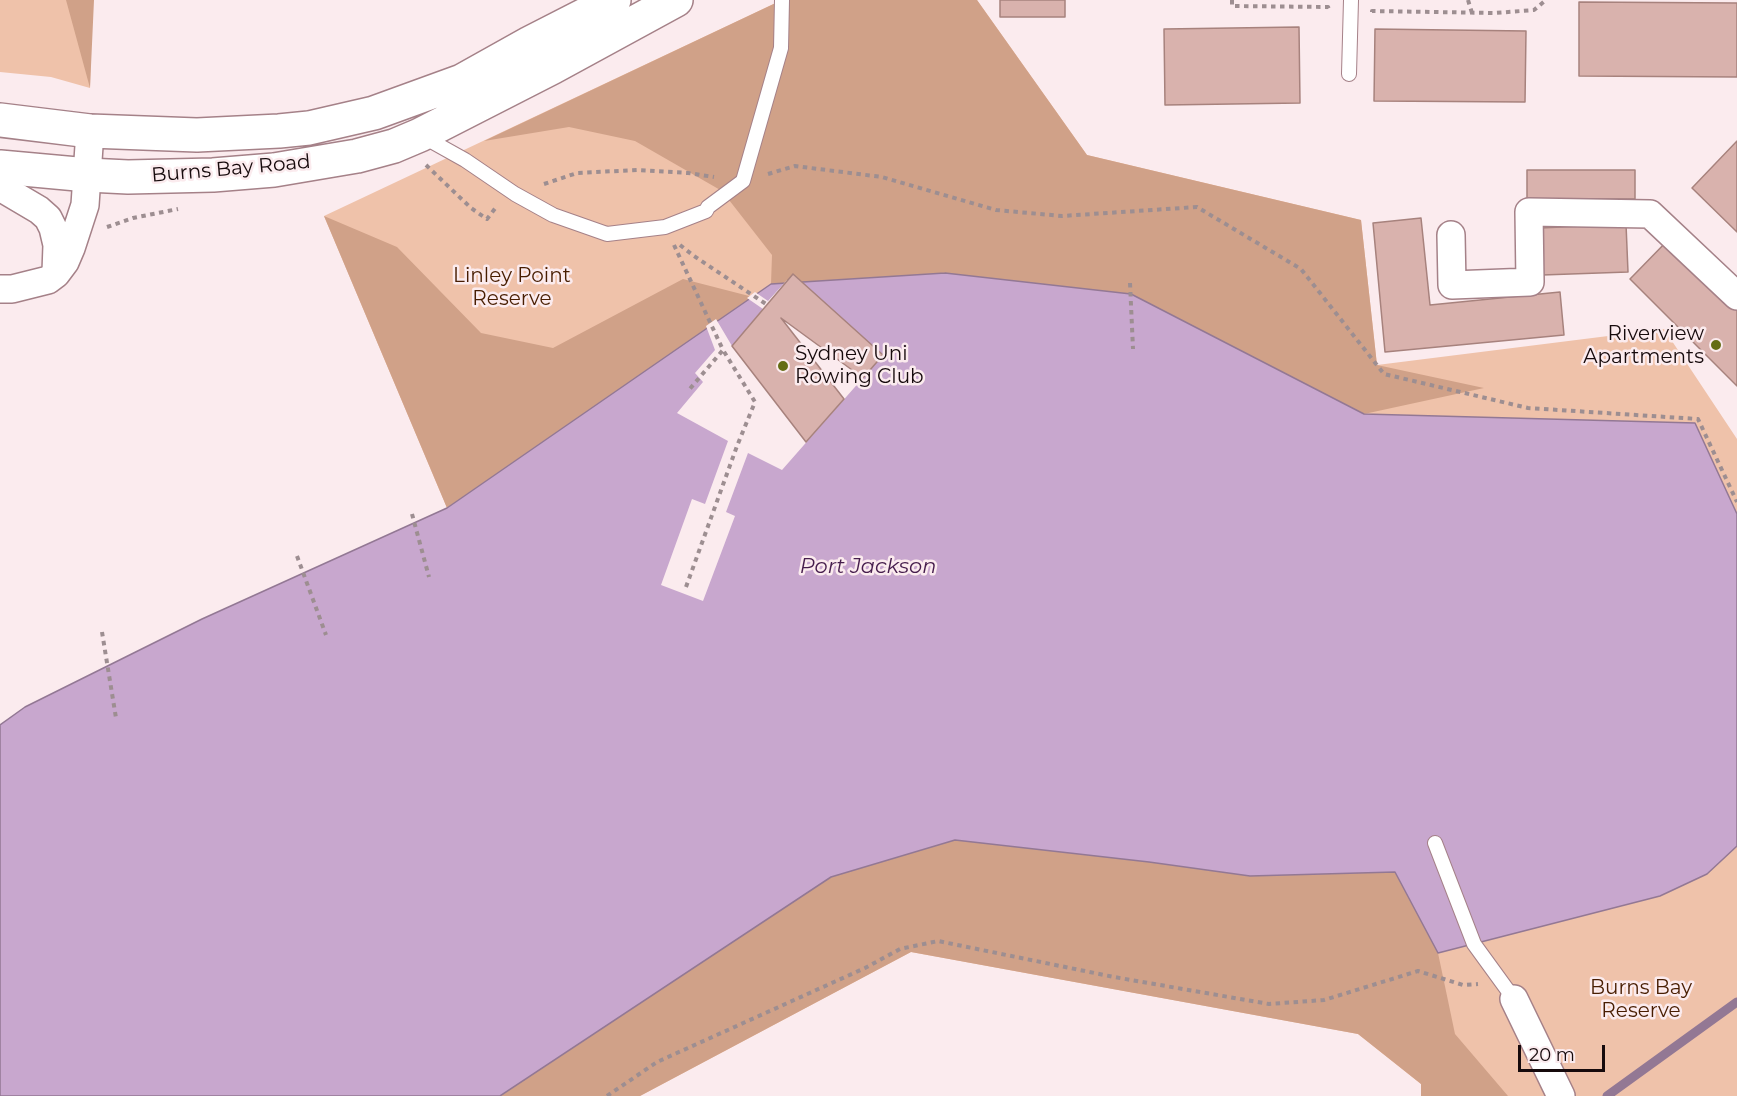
<!DOCTYPE html>
<style>
body{margin:0}
#map{position:relative;width:1737px;height:1096px;overflow:hidden;background:#fbebee;font-family:Montserrat,sans-serif}
canvas{display:block}
.scale{position:absolute;left:1518px;top:1045px;width:87px;height:27px;box-sizing:border-box;border:3px solid #160a0c;border-top:0;padding-left:8px;font-size:18px;line-height:21px;white-space:nowrap;color:#160a0c;-webkit-text-stroke:4px #fbebee;paint-order:stroke}
</style>
<div id="map">
<canvas width="1737" height="1096"></canvas>
<div class="scale">20 m</div>
</div>
<script>
const ctx = document.querySelector('canvas').getContext('2d');
ctx.lineJoin = 'round';
function fillPath(path, color) { ctx.fillStyle = color; ctx.fill(path, 'evenodd'); }
const poly = rows => new Path2D(rows.map(r => 'M' + r).join(''));
function stroke(path, color, width, dash) { ctx.strokeStyle = color; ctx.lineWidth = width; ctx.lineCap = dash ? 'butt' : 'round'; ctx.setLineDash(dash || []); ctx.stroke(path); }
function label(font, color, halo, rows, align = 'center') {
  ctx.font = font + ' Montserrat,sans-serif'; ctx.lineWidth = 5; ctx.setLineDash([]); ctx.textBaseline = 'middle'; ctx.strokeStyle = halo; ctx.fillStyle = color; for (const [text, x, y, turn = 0] of rows) {
    ctx.save(); ctx.translate(x, y); ctx.rotate((+turn || 0) * Math.PI / 180); ctx.textAlign = isNaN(turn) ? turn : align; if (halo) ctx.strokeText(text, 0, 0); ctx.fillText(text, 0, 0); ctx.restore();
  }
}
fillPath(poly([
 [0,0,92,0,90,88,51,77,0,72],
 [782,0,977,0,1087,155,1361,220,1377,365,1664,329,1737,439,1737,514,1695,423,1364,414,771,285,447,508,324,216],
 [955,840,1734,848,1737,846,1737,1096,1421,1096,1421,1084,1358,1034,911,952,640,1096,500,1096]
]), '#efc2aa');
fillPath(poly([
 [66,0,94,0,90,88],
 [782,0,977,0,1087,155,1361,220,1377,365,1484,388,1364,414,1131,294,945,273,771,284,772,255,722,191,635,141,569,127,484,141],
 [324,216,397,247,481,333,553,348,683,279,753,297,447,508],
 [955,840,1149,862,1250,876,1395,872,1438,953,1455,1034,1508,1096,1421,1096,1421,1084,1358,1034,911,952,640,1096,500,1096,831,877]
]), '#d0a188');
const water = poly([
 [945,273,1131,294,1364,414,1695,423,1737,514,1737,846,1707,874,1660,896,1438,953,1395,872,1250,876,1149,862,955,840,831,877,500,1096,0,1096,0,725,25,707,202,619,447,508,771,284,945,273]
]);
fillPath(water, '#c8a7ce');
stroke(water, '#937894', 1.5);
fillPath(poly([
 [787,280,799,280,883,355,782,470,748,453,726,512,735,516,703,601,661,585,692,499,705,504,728,441,677,413,703,382,695,373,715,350,706,326,716,319,732,346,763,309,747,298,755,292,768,301]
]), '#fbebee');
stroke(poly([
 [1607,1096,1737,1002]
]), '#937894', 9);
const building = poly([
 [1000,0,1065,0,1065,17,1000,17,1000,0],
 [1579,2,1737,3,1737,77,1579,76,1579,2],
 [1299,27,1300,103,1165,105,1164,29,1299,27],
 [1375,29,1526,31,1525,102,1374,101,1375,29],
 [1737,141,1737,232,1692,188,1737,141],
 [1527,170,1635,170,1635,199,1527,199,1527,170],
 [1421,218,1430,305,1560,292,1564,335,1385,352,1373,223,1421,218],
 [1626,224,1628,272,1542,275,1540,228,1626,224],
 [1671,237,1737,304,1737,386,1630,279,1671,237],
 [793,274,883,355,863,378,781,318,844,399,806,442,732,346,793,274]
]);
fillPath(building, '#d9b2ad');
stroke(building, '#a7827d', 1.5);
const lane = poly([
 [1349,74,1351,0],
 [422,136,465,160,515,194,553,215,607,234,665,227,706,211,708,207,743,181,781,48,782,0],
 [1435,843,1474,944,1514,999]
]);
const street = poly([
 [0,187,39,210,48,218,53,228,57,245,56,272],
 [1451,235,1452,285,1530,282,1529,212,1650,214,1737,296],
 [0,289,12,289,48,280,56,274,65,262,71,248,85,205,90,131],
 [1514,999,1561,1096]
]);
const primary = poly([
 [0,120,90,131,197,135,279,131,309,128,374,113,462,81,530,43,614,0],
 [0,167,88,175,128,177,213,175,274,170,357,156,394,146,420,135,553,67,676,0]
]);
stroke(lane, '#a58188', 16);
stroke(street, '#a58188', 30);
stroke(primary, '#a58188', 36);
stroke(poly([
 [1232,0,1232,6,1328,7,1329,9],
 [1468,0,1472,13],
 [1372,12,1372,11,1495,13,1534,10,1546,0],
 [426,165,471,208,487,219,497,206],
 [768,174,795,166,882,177,996,210,1062,216,1197,207,1301,269,1384,374,1528,408,1698,419,1737,502],
 [544,184,577,173,637,170,688,173,714,177],
 [107,227,133,218,178,209],
 [674,245,723,350,688,391],
 [680,245,694,256,766,304],
 [1130,283,1133,349],
 [412,514,429,577],
 [297,556,326,635],
 [686,587,737,446,755,402,723,350],
 [102,632,116,718],
 [607,1096,657,1062,865,968,900,949,938,941,1114,977,1269,1004,1324,1000,1418,971,1463,985,1478,984]
]), '#9d8e91', 4, [4.5, 4.5]);
stroke(lane, '#fff', 14);
stroke(street, '#fff', 27);
stroke(primary, '#fff', 33);
for (const [x, y, r, color] of [
 [1716,345,6,"#646d14"],
 [783,366,6,"#646d14"]
]) { const dot = new Path2D(); dot.arc(x, y, r, 0, 2 * Math.PI); ctx.fillStyle = color; ctx.fill(dot); stroke(dot, '#fbebee', 2); }
label('20px', '#160a0c', '#fbebee', [
 ["Burns Bay Road",231,169,-5]
]);
label('20px', '#481d01', '#fbebee', [
 ["Linley Point",512,276],
 ["Reserve",512,299],
 ["Burns Bay",1641,988],
 ["Reserve",1641,1011]
]);
label('20px', '#160a0c', '#fbebee', [
 ["Riverview",1704,334],
 ["Apartments",1704,357],
 ["Sydney Uni",795,354,"left"],
 ["Rowing Club",795,377,"left"]
], 'right');
label('italic 21px', '#461d4d', '#fbebee', [
 ["Port Jackson",868,567]
]);
</script>
